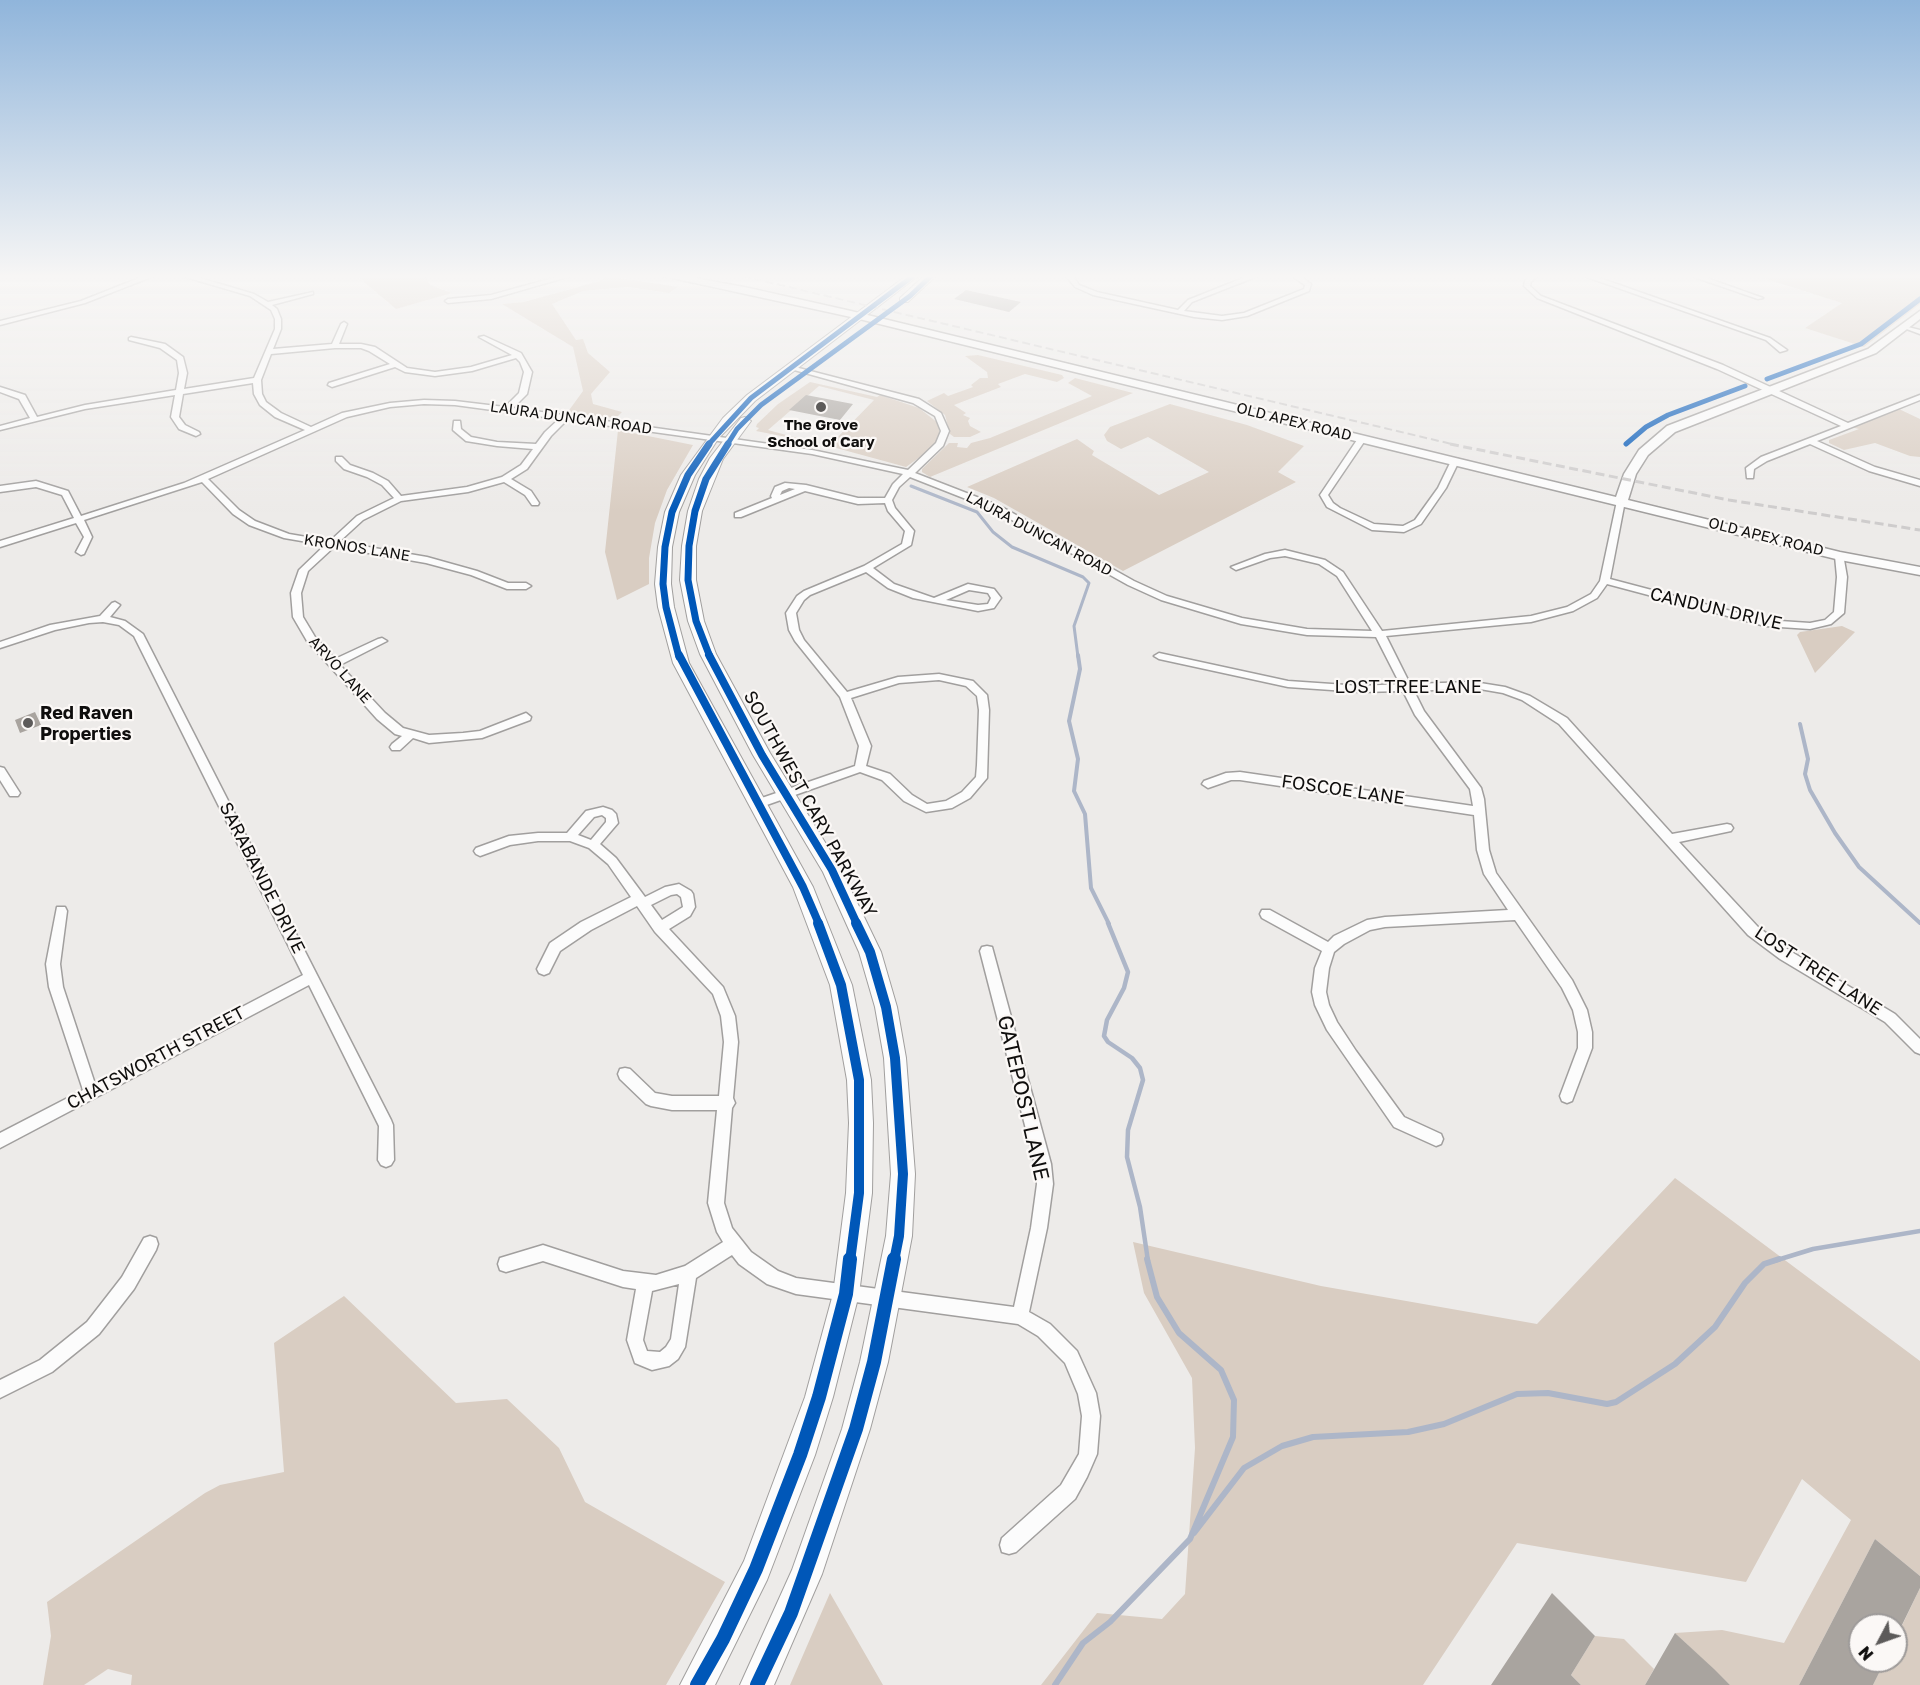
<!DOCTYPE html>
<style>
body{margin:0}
#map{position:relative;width:1920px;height:1685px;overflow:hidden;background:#edebe9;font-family:"Golos Text",sans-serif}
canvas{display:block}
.north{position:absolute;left:1848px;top:1613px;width:60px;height:60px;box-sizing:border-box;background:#fbf8f6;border:2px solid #9d9a99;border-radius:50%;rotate:229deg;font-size:16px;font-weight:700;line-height:24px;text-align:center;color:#0f0e0d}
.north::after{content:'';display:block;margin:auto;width:21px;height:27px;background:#5d5b5a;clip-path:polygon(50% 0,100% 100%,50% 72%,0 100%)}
</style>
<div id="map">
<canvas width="1920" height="1685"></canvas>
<div class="north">N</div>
</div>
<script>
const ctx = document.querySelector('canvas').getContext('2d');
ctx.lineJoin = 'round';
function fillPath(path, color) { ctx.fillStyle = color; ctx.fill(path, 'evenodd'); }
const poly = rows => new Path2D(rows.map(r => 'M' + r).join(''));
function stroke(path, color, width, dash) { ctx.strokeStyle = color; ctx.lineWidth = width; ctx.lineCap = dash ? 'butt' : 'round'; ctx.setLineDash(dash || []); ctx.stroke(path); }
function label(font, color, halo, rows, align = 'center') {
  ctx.font = font + ' "Golos Text",sans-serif'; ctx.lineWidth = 4.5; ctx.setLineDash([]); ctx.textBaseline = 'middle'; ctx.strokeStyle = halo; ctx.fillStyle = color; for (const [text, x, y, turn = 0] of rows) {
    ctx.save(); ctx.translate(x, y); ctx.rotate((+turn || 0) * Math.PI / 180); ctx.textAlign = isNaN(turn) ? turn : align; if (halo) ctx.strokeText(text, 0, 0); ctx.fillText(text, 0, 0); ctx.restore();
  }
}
fillPath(poly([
 [357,276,425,276,430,285,452,293,396,309],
 [607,276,678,287,669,293,628,287,583,291,552,304,576,340,583,339,588,353,610,372,591,394,593,404,622,412,616,418,567,413,583,391,573,347,502,304,524,302,600,281],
 [1757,276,1920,276,1920,304,1864,347,1805,328,1842,303],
 [978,355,1062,375,1064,378,1057,382,1025,374,998,384,1001,387,954,405,966,413,963,415,970,418,968,421,970,426,981,432,970,437,954,437,950,434,945,415,927,401,944,393,948,396,973,387,971,385,980,378,988,378,987,372,965,356],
 [1075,378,1133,393,930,477,922,472,922,469,949,443,958,443,957,447,967,448,971,443,990,438,1092,396,1068,383],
 [810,382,877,397,880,395,919,408,938,423,940,437,931,449,906,467,829,446,874,400,819,386,768,430,812,442,756,431,759,428,756,427,757,424,778,404],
 [1170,404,1247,425,1304,446,1278,472,1296,482,1123,571,994,498,967,487,1077,439,1094,451,1092,455,1159,495,1209,472,1148,437,1121,449,1107,441,1104,435,1110,427],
 [1899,409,1920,419,1920,457,1910,456,1875,443,1844,450,1829,443,1829,440,1859,429,1851,427],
 [618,430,693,445,667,490,655,523,649,558,649,584,617,600,605,552],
 [1842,626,1855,632,1815,673,1797,635,1800,632],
 [1675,1178,1920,1361,1920,1576,1875,1539,1799,1685,1730,1685,1675,1633,1722,1630,1784,1643,1851,1520,1802,1479,1746,1582,1517,1543,1423,1685,1041,1685,1097,1613,1162,1619,1185,1594,1195,1448,1192,1378,1144,1293,1133,1242,1321,1286,1537,1324],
 [344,1296,456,1403,507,1399,559,1448,585,1502,725,1582,666,1685,131,1685,132,1675,108,1669,84,1685,43,1685,51,1636,47,1602,205,1493,220,1485,284,1472,274,1343],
 [1920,1588,1920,1685,1873,1685,1885,1661,1896,1661,1896,1638],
 [830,1593,883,1685,790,1685],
 [1595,1636,1624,1639,1654,1669,1645,1685,1581,1685,1571,1675]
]), '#d9cdc2');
stroke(poly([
 [911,486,977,512,993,532,1012,547,1083,577,1089,583,1074,626,1078,657]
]), '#adb6c8', 3);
stroke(poly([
 [1078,655,1080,669,1069,721,1078,759,1074,791,1085,814,1091,888,1109,924],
 [1800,724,1808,759,1805,774,1810,790,1835,833,1859,867,1920,923]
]), '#adb6c8', 4);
stroke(poly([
 [1108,923,1128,972,1124,988,1107,1020,1104,1036,1108,1042,1132,1058,1140,1068,1143,1080,1128,1130,1127,1157,1140,1207,1148,1261],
 [1774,1261,1813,1249,1920,1231]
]), '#adb6c8', 4.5);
stroke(poly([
 [1147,1259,1157,1297,1179,1333,1221,1370,1234,1400,1233,1437,1190,1539],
 [1194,1533,1244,1468,1282,1446,1313,1437,1408,1432,1444,1424,1517,1394,1548,1393,1607,1404,1616,1402,1675,1364,1715,1327,1745,1283,1764,1264,1779,1259],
 [1055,1685,1083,1643,1110,1622,1190,1539]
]), '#adb6c8', 6);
fillPath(poly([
 [966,290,1021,302,1009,312,954,299],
 [806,395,853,404,840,420,789,410],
 [35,712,41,725,20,733,15,720],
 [1875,1539,1920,1576,1920,1588,1902,1625,1860,1625,1860,1661,1885,1661,1873,1685,1799,1685],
 [1552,1593,1595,1636,1571,1675,1581,1685,1491,1685],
 [1675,1633,1714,1669,1730,1685,1645,1685]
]), '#a9a49f');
const street = poly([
 [144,276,154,276,85,303,0,325,0,321,81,301,144,276],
 [182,276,193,276,254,294,268,302,313,292,313,294,272,305,277,309,281,319,281,329,273,349,332,344,341,324,344,322,347,324,339,344,361,344,375,347,407,368,435,372,471,367,512,355,479,337,484,336,521,353,532,372,527,394,513,408,812,450,908,470,936,443,941,431,935,416,913,403,787,368,791,366,919,399,941,413,949,431,943,446,915,473,1000,506,1134,581,1167,596,1242,618,1307,629,1372,631,1337,576,1319,564,1285,556,1270,558,1236,570,1231,567,1265,554,1285,550,1325,560,1343,572,1382,631,1531,616,1567,607,1591,594,1600,581,1617,501,1621,498,1625,501,1610,579,1765,620,1810,623,1825,620,1834,612,1837,577,1835,556,1837,554,1843,554,1847,577,1844,613,1831,624,1810,629,1765,626,1607,584,1597,598,1573,611,1531,622,1386,636,1410,684,1474,682,1505,687,1530,696,1567,718,1672,834,1727,824,1731,825,1733,828,1731,831,1679,842,1758,927,1790,951,1895,1014,1920,1039,1920,1054,1915,1052,1885,1022,1780,959,1748,935,1559,724,1522,700,1503,693,1474,688,1414,691,1424,711,1481,788,1484,799,1489,850,1496,873,1572,980,1587,1010,1592,1032,1592,1048,1572,1101,1567,1103,1562,1101,1560,1096,1578,1048,1578,1032,1573,1010,1562,988,1515,920,1385,927,1370,930,1344,944,1334,952,1329,968,1326,992,1329,1005,1337,1022,1356,1051,1404,1117,1441,1134,1443,1139,1441,1144,1436,1146,1394,1127,1327,1030,1315,1005,1312,992,1315,968,1322,951,1262,918,1260,914,1262,910,1270,910,1328,942,1334,936,1367,920,1385,917,1508,910,1484,874,1477,850,1474,815,1240,780,1231,780,1208,788,1202,784,1204,781,1226,773,1240,772,1473,806,1470,789,1415,715,1403,691,1361,692,1288,687,1159,659,1154,656,1159,653,1288,681,1361,686,1400,684,1376,637,1307,635,1241,624,1161,600,1128,585,994,510,910,477,899,487,892,500,895,508,914,531,911,545,873,568,894,584,934,598,968,584,994,589,1001,598,994,608,978,611,913,598,888,588,866,572,810,595,804,600,796,613,799,630,804,640,847,692,898,677,939,674,973,681,987,695,989,710,987,778,970,798,952,808,926,812,904,801,882,780,860,772,761,807,753,807,751,804,753,801,855,766,859,746,840,697,795,641,789,630,786,613,797,596,804,591,864,566,902,544,905,531,888,511,885,503,858,504,805,491,741,517,735,517,735,513,772,498,771,496,775,487,785,483,806,485,858,498,885,498,893,484,903,474,812,454,567,420,551,436,527,469,511,479,531,491,539,503,538,505,532,505,525,495,504,482,468,492,401,501,363,520,339,542,427,557,477,571,508,583,526,583,531,586,526,589,507,589,471,575,426,563,334,547,308,571,301,593,303,617,315,637,335,659,378,639,382,638,387,641,340,665,385,713,403,728,429,735,463,733,480,731,526,713,531,717,530,720,482,738,429,743,413,738,400,750,392,750,390,747,392,744,402,736,395,734,377,719,307,641,293,617,291,593,299,570,325,545,284,538,249,525,233,514,202,482,84,520,92,537,84,554,81,555,76,552,84,537,76,523,0,547,0,541,74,518,62,495,36,487,0,492,0,486,36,481,68,491,81,516,184,483,305,430,275,417,260,405,254,394,253,383,183,394,179,417,185,425,199,432,200,434,196,436,179,429,171,417,175,395,85,409,0,430,0,426,30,418,19,399,0,392,0,387,25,395,37,417,85,405,176,390,179,373,177,360,160,348,129,340,129,338,131,337,165,344,183,357,187,373,184,389,254,378,275,329,275,319,271,310,250,296,182,276],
 [335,348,361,348,369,351,390,364,329,383,328,385,332,387,395,367,405,372,435,376,472,371,516,358,520,362,524,372,519,393,505,407,455,401,424,400,390,403,342,413,311,427,281,413,266,402,262,394,261,380,271,354,335,348],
 [424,404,455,405,559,419,545,432,536,444,497,442,471,437,461,429,460,421,454,421,453,430,466,441,497,446,533,449,521,465,502,477,467,487,401,496,388,481,373,473,350,465,342,457,336,457,336,461,344,469,367,477,382,485,394,498,357,516,330,541,289,534,255,521,239,510,208,479,347,417,390,407,424,404],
 [789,488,795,489,780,495,782,491,789,488],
 [969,590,988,593,991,598,988,604,978,605,946,600,969,590],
 [939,680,966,686,977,696,979,710,977,765,976,777,962,792,946,801,927,804,912,795,890,774,866,766,871,746,851,698,899,683,939,680],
 [560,276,571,276,491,299,448,303,445,301,448,299,491,295,560,276],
 [1066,276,1073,276,1079,285,1097,292,1178,310,1188,300,1248,276,1258,276,1192,302,1184,311,1222,316,1244,313,1304,289,1305,285,1292,276,1300,276,1311,284,1309,291,1247,316,1222,320,1194,317,1093,295,1075,287,1066,276],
 [1530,276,1537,276,1531,282,1530,286,1541,296,1723,365,1848,423,1920,395,1920,400,1817,441,1875,467,1920,480,1920,486,1869,471,1810,444,1767,461,1754,469,1753,478,1747,478,1746,468,1761,457,1841,426,1717,369,1537,298,1524,286,1525,281,1530,276],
 [1584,276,1594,276,1770,338,1787,350,1780,352,1766,340,1584,276],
 [1691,276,1701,276,1763,298,1758,299,1691,276],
 [1904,326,1920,330,1920,334,1904,328,1904,326],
 [1359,437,1366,439,1328,495,1333,503,1340,508,1374,524,1403,526,1415,520,1438,488,1452,459,1458,459,1459,461,1446,488,1421,524,1404,532,1372,530,1327,507,1320,495,1359,437],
 [115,602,120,605,110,617,125,621,143,634,391,1120,393,1125,394,1160,391,1165,386,1167,381,1165,378,1160,379,1126,309,985,0,1148,0,1133,83,1090,49,987,46,964,57,907,65,907,67,911,60,964,63,987,95,1084,303,975,134,636,119,625,103,622,89,623,55,630,0,648,0,642,50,625,100,616,112,603,115,602],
 [0,767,4,768,18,790,20,793,18,796,10,796,0,780,0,767],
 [603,807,612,810,616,814,618,823,600,844,616,858,645,897,665,887,679,884,691,891,693,894,695,907,690,916,669,929,723,987,735,1016,738,1042,733,1098,735,1103,732,1108,724,1203,732,1228,751,1252,778,1271,796,1278,1014,1307,1031,1228,1037,1184,1035,1164,980,951,982,947,987,946,992,947,1051,1164,1053,1184,1047,1228,1029,1312,1050,1324,1077,1351,1096,1393,1100,1416,1097,1454,1087,1477,1075,1499,1016,1552,1009,1554,1002,1552,1000,1545,1002,1538,1061,1485,1079,1454,1082,1416,1078,1394,1065,1363,1038,1336,1018,1324,796,1294,767,1284,739,1264,732,1255,696,1278,685,1347,678,1359,669,1366,652,1370,635,1363,627,1340,636,1289,623,1287,543,1261,506,1272,500,1270,498,1264,500,1258,543,1245,623,1271,656,1275,685,1266,723,1242,717,1232,708,1203,717,1110,672,1110,651,1106,646,1104,620,1079,618,1074,620,1069,625,1068,630,1069,655,1093,672,1096,719,1096,724,1042,721,1016,713,994,655,932,637,906,591,930,560,951,549,973,544,975,539,973,537,969,550,943,581,922,631,897,608,864,589,848,570,841,538,841,510,845,480,856,476,854,474,851,476,848,509,836,538,833,567,833,586,811,603,807],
 [602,815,606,818,606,822,591,840,578,835,594,817,602,815],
 [677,894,681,897,683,907,662,920,651,905,671,895,677,894],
 [679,1284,671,1339,666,1347,660,1352,647,1351,643,1340,652,1291,679,1284],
 [150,1236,156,1238,158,1244,156,1250,134,1289,99,1334,52,1372,0,1398,0,1380,40,1360,87,1322,122,1277,144,1238,150,1236]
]);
const secondary = poly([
 [663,276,685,276,749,288,851,311,1616,497,1624,474,1639,450,1667,426,1868,349,1920,311,1920,319,1876,353,1675,432,1648,455,1636,474,1628,500,1840,552,1920,567,1920,575,1840,560,851,317,663,276]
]);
const primary = poly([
 [906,276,918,276,755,401,718,439,695,475,679,512,672,547,671,584,674,607,689,663,813,887,852,985,871,1080,873,1123,872,1193,859,1294,833,1397,815,1455,767,1580,715,1685,680,1685,744,1561,805,1397,833,1294,846,1193,849,1123,847,1080,830,985,793,887,673,663,658,607,655,584,658,547,665,512,681,475,723,418,747,395,906,276],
 [924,276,936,276,908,302,900,302,900,298,924,276],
 [745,417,751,421,723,459,702,511,696,546,696,580,704,621,716,654,770,753,839,865,881,952,897,1007,906,1058,915,1174,912,1236,888,1362,870,1429,822,1574,774,1685,740,1685,792,1570,842,1429,860,1362,886,1236,891,1174,884,1058,875,1007,859,952,823,872,753,755,700,654,688,621,680,580,682,546,688,511,699,479,710,458,741,418,745,417]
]);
stroke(street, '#a19f9e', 3);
stroke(secondary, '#a19f9e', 3);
stroke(primary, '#a19f9e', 2);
fillPath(street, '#fcfcfc');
fillPath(secondary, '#fcfcfc');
fillPath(primary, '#fcfcfc');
stroke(poly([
 [742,276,1456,445]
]), '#cecccc', 2, [8, 4]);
stroke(poly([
 [1450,444,1729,500,1920,530]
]), '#cecccc', 3, [9, 4.5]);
stroke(poly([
 [1767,379,1861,344,1920,299],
 [1626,444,1646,427,1668,415,1745,386],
 [708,445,751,398,913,276],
 [727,445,737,429,761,405,910,296,931,276]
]), '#0057b8', 5);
stroke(poly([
 [679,657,666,607,663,584,665,547,672,512,688,475,709,444],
 [710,657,696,621,688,580,689,546,695,511,706,479,728,444]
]), '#0057b8', 7);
stroke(poly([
 [679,655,803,887,819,924],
 [709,655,762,755,832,870,857,924]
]), '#0057b8', 8);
stroke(poly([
 [818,923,841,985,859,1080,859,1193,850,1261],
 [856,923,870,952,886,1007,895,1058,903,1174,899,1236,894,1261]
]), '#0057b8', 10);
stroke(poly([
 [697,1685,723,1639,756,1569,800,1455,819,1397,846,1294,850,1259],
 [757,1685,791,1613,856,1429,874,1362,894,1259]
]), '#0057b8', 14);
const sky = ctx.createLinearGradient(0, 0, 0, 512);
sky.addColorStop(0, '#90b5db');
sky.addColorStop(0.54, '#f7f6f5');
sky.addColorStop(1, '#f7f6f500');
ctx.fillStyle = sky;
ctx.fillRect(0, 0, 1920, 512);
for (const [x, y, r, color] of [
 [821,407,6,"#5d5b5a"],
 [28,723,6,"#5d5b5a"]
]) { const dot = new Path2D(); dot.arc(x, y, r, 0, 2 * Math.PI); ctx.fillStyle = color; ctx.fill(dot); stroke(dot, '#fbf8f6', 2); }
label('15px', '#0f0e0d', '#fbf8f6', [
 ["LAURA DUNCAN ROAD",571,418,8],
 ["OLD APEX ROAD",1294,422,14],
 ["LAURA DUNCAN ROAD",1039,534,28],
 ["OLD APEX ROAD",1766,537,14],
 ["KRONOS LANE",357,548,9],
 ["ARVO LANE",340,670,48]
]);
label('bold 15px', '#0f0e0d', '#fbf8f6', [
 ["The Grove",821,425],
 ["School of Cary",821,442]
]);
label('18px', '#0f0e0d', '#fbf8f6', [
 ["CANDUN DRIVE",1716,609,13],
 ["LOST TREE LANE",1408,687],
 ["FOSCOE LANE",1343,790,8],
 ["SOUTHWEST CARY PARKWAY",810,804,61],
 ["SARABANDE DRIVE",262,878,63],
 ["LOST TREE LANE",1818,971,33],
 ["CHATSWORTH STREET",156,1058,-28]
]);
label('bold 18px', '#0f0e0d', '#fbf8f6', [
 ["Red Raven",40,713],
 ["Properties",40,734]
], 'left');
label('21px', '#0f0e0d', '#fbf8f6', [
 ["GATEPOST LANE",1023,1098,77]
]);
</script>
